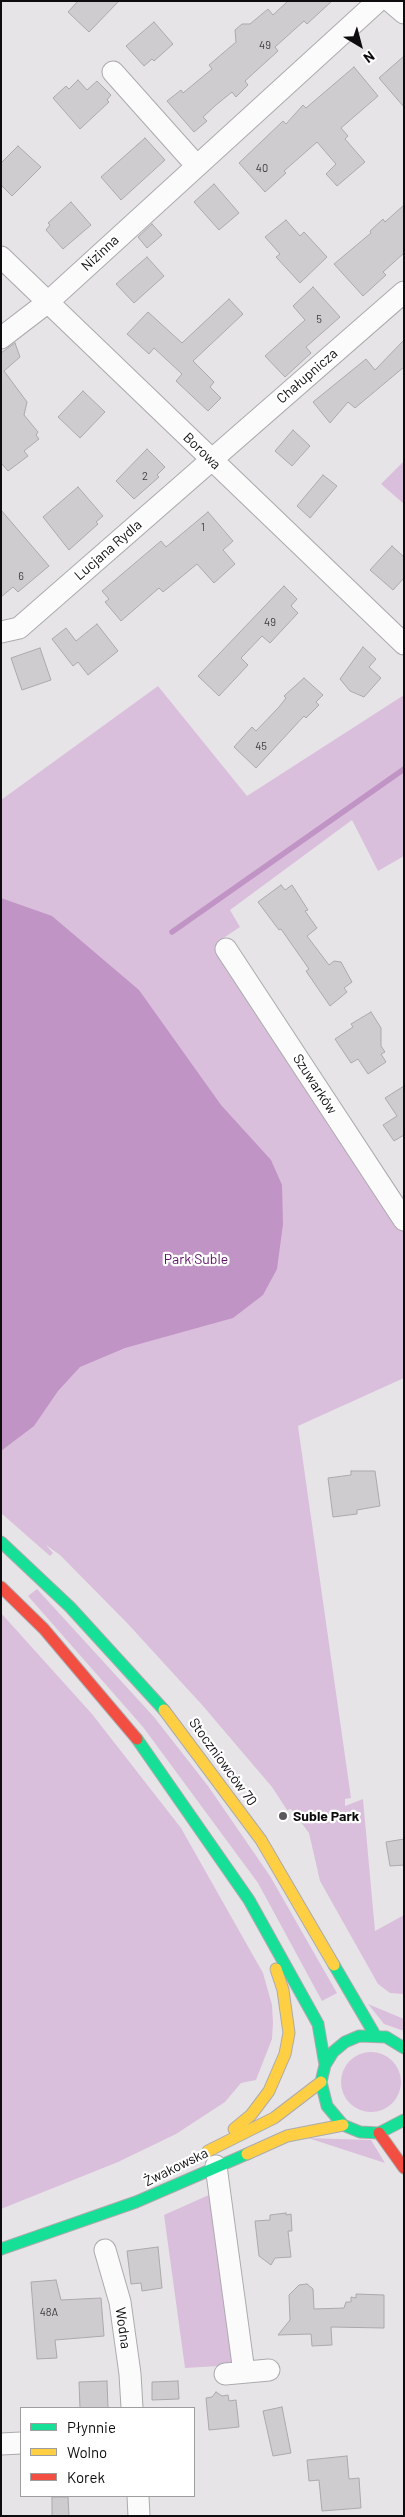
<!DOCTYPE html>
<meta charset="utf-8">
<style>
body{margin:0}
#map{position:relative;width:405px;height:2517px;overflow:hidden;background:#e7e4e8;font-family:Barlow,sans-serif}
canvas{display:block}
.frame{position:absolute;inset:0;border:2px solid #0e0c0e;pointer-events:none}
.legend{position:absolute;left:20px;top:2407px;width:175px;height:90px;box-sizing:border-box;background:#fff;border:1px solid #9f9e9f;margin:0;padding:6px 9px;list-style:none;font-size:15px;color:#0e0c0e}
.legend li{display:flex;align-items:center;gap:10px;height:25px}
.legend b{width:25px;border:1px solid #9f9e9f}
.north{position:absolute;left:335px;top:20px;width:50px;height:50px;-webkit-text-stroke:4px #fff;paint-order:stroke;rotate:143deg;font-size:14px;font-weight:700;line-height:20px;text-align:center;color:#0e0c0e}
.north::after{content:'';display:block;margin:auto;width:18px;height:22px;background:#0e0c0e;clip-path:polygon(50% 0,100% 100%,50% 72%,0 100%)}
</style>
<div id="map">
<canvas width="405" height="2517"></canvas>
<div class="frame"></div>
<ul class="legend">
<li><b style="height:6px;background:#16e098"></b>Płynnie</li>
<li><b style="height:6px;background:#ffcf43"></b>Wolno</li>
<li><b style="height:6px;background:#f24e42"></b>Korek</li>
</ul>
<div class="north">N</div>
</div>
<script>
const ctx = document.querySelector('canvas').getContext('2d');
ctx.lineJoin = 'round';
function fillPath(path, color) { ctx.fillStyle = color; ctx.fill(path, 'evenodd'); }
const poly = rows => new Path2D(rows.map(r => 'M' + r).join(''));
function stroke(path, color, width, dash) { ctx.strokeStyle = color; ctx.lineWidth = width; ctx.lineCap = dash ? 'butt' : 'round'; ctx.setLineDash(dash || []); ctx.stroke(path); }
function label(font, color, halo, rows, align = 'center') {
  ctx.font = font + ' Barlow,sans-serif'; ctx.lineWidth = 4.5; ctx.setLineDash([]); ctx.textBaseline = 'middle'; ctx.strokeStyle = halo; ctx.fillStyle = color; for (const [text, x, y, turn = 0] of rows) {
    ctx.save(); ctx.translate(x, y); ctx.rotate((+turn || 0) * Math.PI / 180); ctx.textAlign = isNaN(turn) ? turn : align; if (halo) ctx.strokeText(text, 0, 0); ctx.fillText(text, 0, 0); ctx.restore();
  }
}
fillPath(poly([
 [404,461,404,504,381,484],
 [158,686,247,796,404,695,404,856,378,871,352,820,230,910,240,927,219,941,404,1220,404,1378,298,1426,351,1798,345,1799,345,1806,363,1799,375,1931,404,1915,404,1994,390,1993,378,1984,320,1881,309,1833,291,1809,287,1810,272,1787,203,1706,128,1624,60,1555,46,1545,53,1553,50,1556,1,1513,1,800],
 [37,1589,154,1717,208,1786,270,1876,337,1993,322,2001,258,1883,143,1727,28,1596],
 [1,1613,92,1714,181,1828,263,1973,272,2005,273,2023,272,2039,256,2080,241,2083,225,2102,176,2134,118,2162,1,2209],
 [368,2004,404,2019,404,2031,384,2024],
 '341 2082a30 30 0 1 1 60 0a30 30 0 1 1-60 0Z',
 [308,2138,371,2140,385,2163],
 [211,2194,236,2365,185,2368,164,2215]
]), '#dabfdc');
fillPath(poly([
 [1,898,52,916,139,990,221,1105,271,1160,282,1185,283,1224,277,1269,263,1295,233,1318,125,1348,80,1367,58,1391,34,1426,1,1451]
]), '#c094c4');
stroke(poly([
 [172,932,404,769]
]), '#c094c4', 5.5);
const building = poly([
 [78,1,119,1,89,32,68,12,78,1],
 [288,1,332,1,307,24,304,21,275,47,278,51,245,81,248,85,236,97,232,92,216,105,203,117,207,121,194,132,167,101,181,90,183,93,212,69,209,65,236,42,235,30,242,24,250,24,268,9,273,15,288,1],
 [154,22,173,44,154,61,152,59,144,66,126,46,154,22],
 [404,56,404,107,379,78,404,56],
 [354,67,378,96,341,128,348,136,345,139,365,162,337,186,326,174,336,164,317,142,284,171,286,173,265,192,239,163,283,121,286,124,303,105,306,108,354,67],
 [78,80,87,90,97,81,111,95,107,100,109,102,80,129,53,98,66,86,69,89,78,80],
 [145,138,165,160,121,200,101,177,145,138],
 [18,146,41,167,12,196,1,185,1,163,18,146],
 [214,184,239,213,219,230,194,202,214,184],
 [71,202,91,225,63,249,46,230,50,225,48,223,71,202],
 [404,205,404,253,383,272,386,275,363,296,334,264,371,233,370,231,383,219,385,222,404,205],
 [286,220,300,236,304,232,327,257,300,283,276,257,280,254,265,237,286,220],
 [152,224,162,235,147,248,138,237,152,224],
 [147,257,164,276,134,303,116,284,147,257],
 [313,287,340,317,306,347,311,353,285,377,265,356,305,320,293,306,313,287],
 [229,299,243,314,193,361,214,382,210,387,221,398,208,411,176,381,182,374,154,348,149,354,127,334,148,312,182,343,229,299],
 [404,340,404,367,355,408,348,402,330,423,313,402,366,359,375,370,404,340],
 [15,343,20,357,4,371,27,402,24,415,38,432,36,435,39,439,24,451,28,456,8,471,1,463,1,353,15,343],
 [83,391,105,412,80,438,58,417,83,391],
 [293,430,310,446,292,466,275,451,293,430],
 [147,449,165,467,157,475,159,477,134,499,116,481,147,449],
 [323,475,337,486,310,518,297,506,323,475],
 [78,487,103,516,96,522,98,524,69,550,43,517,78,487],
 [1,510,49,566,18,592,13,587,1,597,1,510],
 [208,512,233,541,223,550,235,564,214,583,197,564,163,592,159,588,121,621,105,602,109,599,102,591,161,541,166,547,208,512],
 [392,546,404,557,404,578,393,590,370,570,392,546],
 [284,586,297,599,291,606,298,613,270,643,262,636,241,658,248,665,219,696,198,676,284,586],
 [97,624,118,651,88,675,78,662,73,666,52,639,66,628,76,641,97,624],
 [363,647,376,659,369,667,381,678,364,697,350,691,340,679,363,647],
 [40,648,51,680,22,690,11,658,40,648],
 [304,678,323,695,316,702,319,705,306,718,304,716,256,768,234,747,252,727,256,731,279,707,286,698,284,696,304,678],
 [281,885,285,890,292,885,308,910,305,911,317,928,307,936,329,965,334,961,341,962,352,982,344,988,347,992,330,1006,306,971,309,969,281,929,279,930,258,902,281,885],
 [371,1012,381,1028,381,1046,385,1052,381,1054,386,1062,368,1074,358,1059,351,1063,335,1039,353,1027,351,1024,371,1012],
 [404,1086,404,1135,394,1141,383,1125,397,1116,385,1098,404,1086],
 [351,1471,375,1471,380,1506,357,1510,357,1514,333,1517,328,1478,351,1475,351,1471],
 [404,1839,404,1865,390,1866,386,1842,404,1839],
 [286,2213,286,2215,291,2214,292,2231,288,2231,291,2257,275,2258,271,2265,259,2256,255,2221,270,2220,270,2215,286,2213],
 [158,2247,162,2288,142,2291,141,2283,131,2284,127,2251,158,2247],
 [56,2280,61,2300,101,2298,104,2336,55,2340,57,2358,37,2359,31,2282,56,2280],
 [307,2284,313,2289,314,2309,344,2308,346,2302,351,2302,351,2297,356,2298,356,2294,384,2295,384,2328,331,2327,332,2345,312,2346,311,2334,278,2335,290,2320,289,2295,299,2285,307,2284],
 [107,2381,108,2408,80,2408,79,2382,107,2381],
 [178,2381,179,2399,152,2400,152,2382,178,2381],
 [216,2392,222,2396,228,2395,229,2401,236,2400,239,2427,209,2430,206,2398,212,2397,216,2392],
 [282,2407,291,2453,273,2456,263,2411,282,2407],
 [347,2456,349,2479,359,2478,361,2508,322,2511,319,2480,309,2481,307,2460,347,2456],
 [52,2497,68,2497,69,2516,52,2516,52,2497]
]);
fillPath(building, '#cecccf');
stroke(building, '#aba9ac', 1);
const street = poly([
 [390,1,404,13],
 [113,72,196,165],
 [1,257,404,644],
 [1,338,48,302,378,1],
 [1,632,19,628,404,292],
 [226,949,404,1220],
 [216,2166,244,2372],
 [105,2250,120,2302,130,2374,132,2408],
 [225,2374,269,2370],
 [1,2444,21,2443],
 [138,2496,139,2516]
]);
const fast = poly([
 [1,1542,70,1607,164,1710],
 [137,1739,249,1900,318,2024,325,2065],
 [334,1965,375,2035],
 [404,2048,386,2037,359,2036,345,2042,333,2052,325,2065,321,2082,327,2106,343,2125,360,2132,379,2133,404,2120],
 [1,2249,136,2202,247,2154]
]);
const slow = poly([
 [164,1710,261,1840,334,1965],
 [234,2129,251,2115,269,2091,285,2054,289,2033,283,1990,276,1969],
 [208,2151,274,2118,321,2082],
 [247,2154,287,2136,343,2125]
]);
const jam = poly([
 [1,1587,44,1629,137,1739],
 [379,2133,404,2168]
]);
stroke(street, '#acaaad', 23);
stroke(fast, '#acaaad', 13);
stroke(slow, '#acaaad', 13);
stroke(jam, '#acaaad', 13);
stroke(street, '#fbfbfc', 21);
stroke(fast, '#16e098', 11);
stroke(slow, '#ffcf43', 11);
stroke(jam, '#f24e42', 11);
for (const [x, y, r, color] of [
 [283,1816,5,"#5a585a"]
]) { const dot = new Path2D(); dot.arc(x, y, r, 0, 2 * Math.PI); ctx.fillStyle = color; ctx.fill(dot); stroke(dot, '#fff', 2); }
label('11px', '#3f3d3f', null, [
 ["49",265,45],
 ["40",262,168],
 ["5",319,319],
 ["2",145,476],
 ["1",203,527],
 ["6",21,576],
 ["49",270,622],
 ["45",261,746],
 ["48A",49,2312]
]);
label('14px', '#0e0c0e', '#fff', [
 ["Nizinna",100,253,-43],
 ["Chałupnicza",307,376,-41],
 ["Borowa",202,451,44],
 ["Lucjana Rydla",108,550,-41],
 ["Szuwarków",315,1084,57],
 ["Stoczniowców 70",223,1762,54],
 ["Żwakowska",176,2167,-26],
 ["Wodna",123,2328,82]
]);
label('14px', '#5e0e66', '#fff', [
 ["Park Suble",196,1259]
]);
label('bold 14px', '#0e0c0e', '#fff', [
 ["Suble Park",293,1816]
], 'left');
</script>
